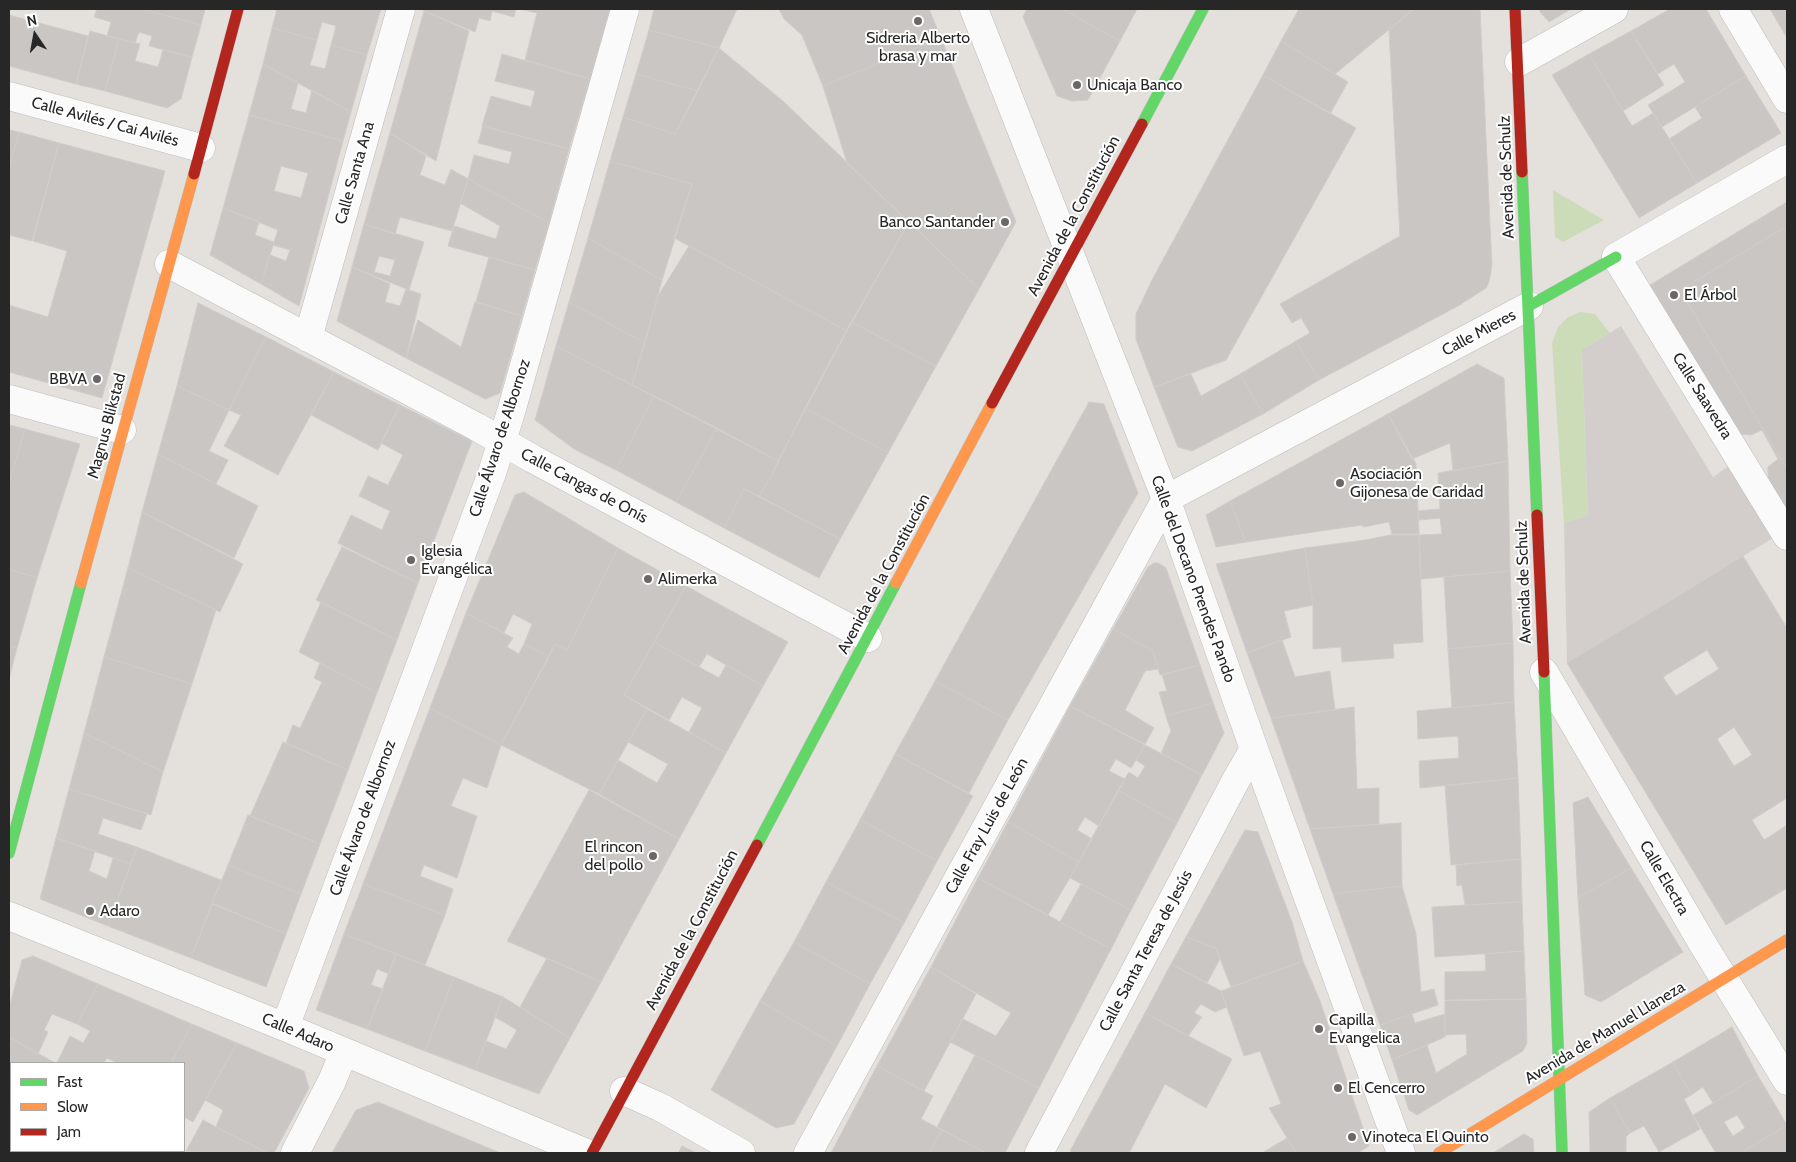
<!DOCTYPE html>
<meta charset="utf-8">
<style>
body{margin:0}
#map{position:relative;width:1796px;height:1162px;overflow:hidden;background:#e4e0dc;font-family:Cabin,sans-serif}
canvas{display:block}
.frame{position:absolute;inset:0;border:10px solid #272727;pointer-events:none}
.legend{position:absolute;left:10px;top:1062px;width:175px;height:90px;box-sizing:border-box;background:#fff;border:1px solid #a9a9a9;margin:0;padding:6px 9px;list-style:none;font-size:15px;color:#272727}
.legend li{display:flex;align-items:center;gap:10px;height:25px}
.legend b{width:25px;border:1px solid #a9a9a9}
.north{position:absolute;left:10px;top:10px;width:50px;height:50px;-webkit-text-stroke:4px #fff;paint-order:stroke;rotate:348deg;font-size:14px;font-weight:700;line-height:20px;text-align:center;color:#272727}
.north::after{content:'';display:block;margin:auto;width:18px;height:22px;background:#272727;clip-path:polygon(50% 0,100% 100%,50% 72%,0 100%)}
</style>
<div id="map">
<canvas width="1796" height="1162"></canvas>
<div class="frame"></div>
<ul class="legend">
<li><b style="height:6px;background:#63d668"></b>Fast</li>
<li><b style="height:6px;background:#ff974d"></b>Slow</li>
<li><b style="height:6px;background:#b3261e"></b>Jam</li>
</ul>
<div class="north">N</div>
</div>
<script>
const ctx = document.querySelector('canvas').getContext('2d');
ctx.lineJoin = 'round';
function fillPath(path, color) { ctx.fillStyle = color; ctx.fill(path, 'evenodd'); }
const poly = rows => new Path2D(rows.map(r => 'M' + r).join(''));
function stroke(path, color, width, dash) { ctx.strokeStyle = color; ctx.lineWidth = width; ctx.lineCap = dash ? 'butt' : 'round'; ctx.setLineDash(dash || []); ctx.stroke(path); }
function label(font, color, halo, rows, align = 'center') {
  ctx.font = font + ' Cabin,sans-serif'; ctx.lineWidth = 4; ctx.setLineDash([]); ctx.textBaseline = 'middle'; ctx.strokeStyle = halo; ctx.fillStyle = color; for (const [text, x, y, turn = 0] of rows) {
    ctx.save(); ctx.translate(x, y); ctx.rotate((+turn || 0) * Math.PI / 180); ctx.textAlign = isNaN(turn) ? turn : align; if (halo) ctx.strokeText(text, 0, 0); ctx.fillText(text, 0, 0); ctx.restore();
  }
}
fillPath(poly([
 [1553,190,1604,220,1563,242,1555,237],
 [1580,312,1595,314,1610,333,1582,350,1588,515,1564,523,1552,343,1558,327,1568,317]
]), '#ccdcb9');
fillPath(poly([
 [1621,326,1713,477,1730,465,1776,536,1660,607,1567,663,1564,523,1588,515,1582,350]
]), '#d3cecb');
const building = poly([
 [97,9,142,9,201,25,192,57,149,46,152,36,139,32,135,43,107,36,111,22,94,17,97,9],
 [142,9,205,9,201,25,142,9],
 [277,9,381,9,367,55,331,45,336,26,322,22,317,40,272,28,277,9],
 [424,9,516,9,514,17,492,11,490,21,479,18,475,32,424,11,424,9],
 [520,9,610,9,590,79,525,60,537,13,520,9],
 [654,9,737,9,719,48,649,30,654,9],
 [779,9,929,9,941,38,823,86,802,35,784,19,779,9],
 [1027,9,1062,9,1120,41,1088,100,1072,101,1057,96,1023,17,1027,9],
 [1062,9,1137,9,1120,41,1062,9],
 [1299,9,1414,9,1335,74,1281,41,1299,9],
 [1414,9,1480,9,1491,246,1492,265,1489,282,1486,288,1458,306,1319,380,1296,341,1310,333,1301,318,1292,323,1280,304,1400,236,1389,30,1414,9],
 [1540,9,1571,9,1549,22,1540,12,1540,9],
 [1670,9,1706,9,1746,76,1662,127,1648,105,1685,82,1674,64,1658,74,1631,31,1670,9],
 [1770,9,1787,9,1787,38,1770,9],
 [424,11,469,31,436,161,390,133,424,11],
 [9,15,88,36,76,84,9,66,9,15],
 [272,28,317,40,310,65,325,69,331,45,367,55,351,112,263,64,272,28],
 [649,30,719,48,698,91,636,74,649,30],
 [90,31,119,39,105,91,76,84,90,31],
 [1631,31,1664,85,1623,111,1589,54,1631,31],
 [941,38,1016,222,979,289,847,163,823,86,941,38],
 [119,39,140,44,135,61,158,67,163,50,192,57,181,99,167,108,105,91,119,39],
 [1281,41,1348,82,1330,114,1263,75,1281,41],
 [719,48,784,102,909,222,847,331,674,238,692,184,610,161,623,117,675,134,719,48],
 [502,54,590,79,569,149,482,126,491,96,531,107,535,91,495,81,502,54],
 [1589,54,1632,126,1653,113,1697,183,1639,218,1552,75,1589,54],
 [263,64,298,83,291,109,306,113,312,90,351,112,343,141,249,115,263,64],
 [636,74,698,91,675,134,623,117,636,74],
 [1263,75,1356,128,1226,360,1154,387,1136,339,1136,314,1152,280,1263,75],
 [1746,76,1781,133,1697,183,1669,139,1702,118,1695,107,1746,76],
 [249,115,343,141,299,306,261,284,270,255,286,261,290,250,273,245,278,230,223,208,249,115],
 [281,166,308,173,301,198,274,191,281,166],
 [483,126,569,149,549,223,468,179,474,155,509,164,512,152,478,143,483,126],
 [9,130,19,132,9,168,9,130],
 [19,132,59,143,32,241,9,235,9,168,19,132],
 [390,133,426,156,420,175,445,185,451,169,468,179,452,231,400,217,395,234,364,224,390,133],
 [59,143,165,171,102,398,9,372,9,305,48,317,67,251,33,241,59,143],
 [610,161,692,184,662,280,588,238,610,161],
 [468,179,549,223,535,270,448,246,454,226,496,239,500,226,460,203,468,179],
 [1787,202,1787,233,1784,228,1680,290,1787,469,1787,514,1768,482,1768,467,1778,459,1762,430,1751,435,1739,434,1650,285,1787,202],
 [223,208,259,222,255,235,274,242,261,284,210,255,223,208],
 [909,222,979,289,936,366,851,322,909,222],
 [364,224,424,242,409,290,352,267,364,224],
 [379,256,395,260,390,276,374,272,379,256],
 [1784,228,1787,233,1787,469,1680,290,1784,228],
 [588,238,662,280,645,343,569,302,588,238],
 [689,246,847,331,778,461,632,385,658,296,689,246],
 [489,257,535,270,522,316,476,302,489,257],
 [352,267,390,284,385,302,400,306,406,289,421,294,406,358,337,321,352,267],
 [475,302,522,316,500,393,485,399,406,358,418,320,461,347,475,302],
 [569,302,645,343,632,385,556,346,569,302],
 [198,303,266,337,229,410,177,386,198,303],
 [851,322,936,366,888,453,805,408,851,322],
 [266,337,334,372,278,475,224,446,241,415,229,410,266,337],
 [1296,341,1319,380,1263,414,1240,374,1296,341],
 [556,346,654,396,616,470,574,449,535,420,556,346],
 [1477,364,1504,378,1508,461,1453,471,1450,443,1412,459,1388,414,1477,364],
 [334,372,400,405,378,450,311,415,334,372],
 [1191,374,1201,396,1240,374,1263,414,1192,451,1178,447,1154,387,1191,374],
 [177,386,229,410,209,451,228,460,216,484,158,454,177,386],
 [654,396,717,428,676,502,616,470,654,396],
 [1089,402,1104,404,1138,493,1008,720,935,681,1089,402],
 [400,405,472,441,418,583,338,543,351,515,382,530,390,511,359,496,368,476,388,485,403,455,381,443,400,405],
 [805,408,888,453,840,539,759,496,771,477,805,408],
 [1388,414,1416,464,1419,534,1392,534,1389,522,1363,527,1362,525,1246,542,1230,501,1388,414],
 [9,425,25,429,9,484,9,425],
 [717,428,778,461,771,477,759,496,744,489,724,528,676,502,717,428],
 [25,429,80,444,37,578,9,569,9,484,25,429],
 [158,454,258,506,234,558,142,512,158,454],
 [1508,461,1510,571,1421,579,1419,535,1442,534,1440,518,1419,520,1418,511,1440,509,1438,473,1508,461],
 [744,489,840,539,819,578,724,528,744,489],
 [524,492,618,548,567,650,555,644,549,657,524,644,532,624,513,614,504,633,466,613,515,495,524,492],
 [1230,501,1246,542,1216,547,1206,515,1230,501],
 [142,512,243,564,220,612,128,568,142,512],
 [1391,535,1419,535,1423,642,1393,644,1394,658,1342,662,1341,647,1313,649,1313,605,1305,548,1365,540,1391,535],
 [342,547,418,583,397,640,316,600,342,547],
 [618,548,686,586,624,695,647,709,599,794,501,745,555,644,567,650,618,548],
 [1305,548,1313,605,1284,611,1291,637,1247,653,1216,564,1305,548],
 [1743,556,1787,628,1787,798,1752,820,1764,840,1787,825,1787,888,1726,925,1567,663,1660,607,1743,556],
 [1707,650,1719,669,1676,696,1663,677,1707,650],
 [1734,727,1752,755,1734,766,1717,739,1734,727],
 [1154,563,1158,563,1166,568,1200,665,1160,675,1153,651,1113,629,1148,567,1154,563],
 [128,568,216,610,192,684,104,657,128,568],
 [9,569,37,578,17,648,9,646,9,569],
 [1510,571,1513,643,1448,649,1444,577,1510,571],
 [686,586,788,642,763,686,707,654,699,667,654,642,686,586],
 [321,602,397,640,377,693,299,652,321,602],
 [466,613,513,638,507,647,519,654,524,644,549,657,501,745,430,708,466,613],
 [1113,629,1153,651,1158,669,1145,671,1125,710,1154,728,1145,744,1070,706,1113,629],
 [1282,640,1295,677,1330,671,1335,710,1271,718,1247,653,1282,640],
 [654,642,719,678,726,665,763,686,726,753,689,732,702,708,682,697,669,720,624,695,654,642],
 [1513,643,1514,702,1452,708,1448,649,1513,643],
 [9,646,17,648,9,679,9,646],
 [104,657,192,684,163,772,84,733,104,657],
 [320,663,377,693,348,770,286,743,293,725,300,728,322,682,314,678,320,663],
 [1200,665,1213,703,1166,716,1159,692,1167,691,1162,675,1200,665],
 [935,681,1008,720,969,793,895,754,935,681],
 [1514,702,1518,778,1420,788,1419,761,1459,758,1458,736,1418,739,1417,711,1514,702],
 [1213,703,1224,733,1202,775,1161,753,1171,731,1166,716,1213,703],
 [1070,706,1145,745,1131,768,1116,759,1109,771,1125,779,1099,826,1085,817,1077,830,1092,839,1079,862,1008,822,1070,706],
 [1354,707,1357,789,1379,788,1379,824,1310,829,1271,718,1354,707],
 [430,708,501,745,487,788,463,778,451,806,477,816,457,878,424,865,420,876,453,889,445,915,363,884,430,708],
 [647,709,726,753,679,839,599,794,618,760,657,783,668,764,628,742,647,709],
 [84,733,163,772,151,815,69,789,84,733],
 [283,742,348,770,320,844,250,816,283,742],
 [1145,745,1202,775,1177,823,1118,790,1129,772,1138,778,1145,766,1136,760,1145,745],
 [895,754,973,796,937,861,860,820,895,754],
 [1518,778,1521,859,1451,865,1445,786,1518,778],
 [69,789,147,814,141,830,103,818,98,834,137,847,131,864,56,838,69,789],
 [589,790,679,839,601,982,507,941,589,790],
 [1118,790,1177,823,1131,910,1070,878,1118,790],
 [1588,797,1631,868,1578,898,1573,803,1588,797],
 [248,815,320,844,301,894,228,865,248,815],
 [860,820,937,861,904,923,826,882,860,820],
 [1008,822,1079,862,1048,915,978,878,1008,822],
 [1401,823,1402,886,1333,894,1310,829,1401,823],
 [1245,830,1258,832,1292,922,1303,961,1231,987,1216,948,1186,937,1245,830],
 [56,838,95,851,89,871,107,879,113,858,131,864,108,926,40,899,56,838],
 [137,847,221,880,191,958,108,926,137,847],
 [1521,859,1522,902,1465,905,1462,885,1457,886,1456,865,1521,859],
 [228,865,301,894,286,934,212,903,228,865],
 [1631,868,1683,952,1601,1002,1585,995,1578,898,1631,868],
 [978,878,1111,949,1039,1088,950,1042,963,1019,996,1036,1011,1013,931,967,978,878],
 [826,882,904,923,870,984,794,942,826,882],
 [363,884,445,915,425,965,344,934,363,884],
 [1081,884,1131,910,1111,949,1060,922,1081,884],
 [1402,886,1416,934,1421,992,1434,989,1438,1005,1380,1025,1333,894,1402,886],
 [1522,902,1524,951,1435,957,1432,907,1522,902],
 [212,904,286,934,266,987,191,958,212,904],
 [344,934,396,954,389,974,377,969,371,985,383,989,367,1029,316,1010,344,934],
 [1186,937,1216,948,1220,959,1207,983,1171,964,1186,937],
 [794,942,870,984,837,1046,760,1001,794,942],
 [1524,951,1526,999,1445,1000,1445,972,1486,971,1485,954,1524,951],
 [396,954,454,977,425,1051,367,1029,396,954],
 [33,956,98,984,77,1024,52,1014,44,1030,48,1032,38,1054,9,1037,9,1008,22,960,33,956],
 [547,958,601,982,570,1038,520,1007,547,958],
 [1303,961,1320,1001,1369,1146,1358,1153,1296,1153,1269,1108,1281,1104,1260,1051,1244,1056,1221,991,1303,961],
 [1171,964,1221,991,1227,1007,1215,1012,1201,1004,1194,1013,1202,1017,1188,1036,1145,1013,1171,964],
 [931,967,976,994,924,1091,877,1066,931,967],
 [454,977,503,997,475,1070,425,1051,454,977],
 [98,984,192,1024,171,1063,117,1063,107,1058,104,1063,57,1063,70,1036,83,1043,90,1031,77,1024,98,984],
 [503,997,570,1038,539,1094,475,1070,486,1041,506,1049,517,1030,495,1017,503,997],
 [1526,999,1527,1043,1523,1051,1417,1115,1409,1110,1392,1060,1427,1045,1436,1073,1467,1054,1466,1034,1445,1035,1445,1001,1526,999],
 [760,1001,837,1046,794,1124,776,1128,711,1090,760,1001],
 [1145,1013,1232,1059,1206,1108,1165,1084,1129,1153,1073,1153,1070,1151,1145,1013],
 [1412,1014,1415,1023,1445,1014,1445,1037,1392,1060,1380,1025,1412,1014],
 [192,1024,237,1043,193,1122,184,1117,184,1063,171,1063,192,1024],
 [1732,1027,1758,1076,1713,1103,1703,1087,1691,1095,1673,1062,1732,1027],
 [9,1037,55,1063,11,1063,11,1113,9,1112,9,1037],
 [237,1043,304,1071,309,1088,274,1153,268,1153,216,1127,223,1110,205,1100,237,1043],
 [975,1055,1039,1088,1005,1153,986,1153,937,1127,975,1055],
 [1673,1062,1691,1095,1684,1099,1700,1129,1659,1152,1644,1126,1630,1133,1610,1098,1673,1062],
 [877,1066,933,1096,921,1119,942,1130,929,1153,831,1153,877,1066],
 [1758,1076,1787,1125,1741,1153,1716,1153,1693,1115,1758,1076],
 [1737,1115,1745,1128,1733,1136,1724,1122,1737,1115],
 [1610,1098,1630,1133,1626,1137,1626,1153,1590,1153,1589,1112,1610,1098],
 [378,1102,498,1152,499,1153,332,1153,356,1110,378,1102],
 [9,1111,11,1113,11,1151,51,1151,50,1153,9,1153,9,1111],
 [203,1120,216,1127,268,1153,185,1153,203,1120],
 [1787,1125,1787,1153,1741,1153,1787,1125],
 [942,1130,986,1153,929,1153,942,1130],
 [1524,1134,1533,1139,1534,1153,1493,1153,1524,1134],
 [1287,1138,1296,1153,1262,1153,1287,1138],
 [682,1146,696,1153,678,1153,682,1146]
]);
fillPath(building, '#c9c6c3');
stroke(building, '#cfccc9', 1);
const street = poly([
 [974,9,1166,499,1254,749,1401,1153],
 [1733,9,1787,99],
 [1519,62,1614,9],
 [9,96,201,148],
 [1787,159,1616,257,1787,536],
 [169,264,477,427,533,459,868,638],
 [308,338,401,9],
 [9,399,122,430],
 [1166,499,1529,306],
 [1544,672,1704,946,1787,1081],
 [9,916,285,1027,586,1153],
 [285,1027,492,473,511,412,625,9],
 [624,1091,660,1107,741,1153],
 [295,1153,332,1081,344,1052],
 [808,1153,1166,499],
 [1039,1153,1236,780,1254,749]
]);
const fast = poly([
 [1142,124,1203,9],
 [1522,172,1537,515],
 [1529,306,1616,257],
 [1544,672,1562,1153],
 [757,845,896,583],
 [9,853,81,583]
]);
const slow = poly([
 [81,583,194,174],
 [896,583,992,403],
 [1439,1153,1787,940]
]);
const jam = poly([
 [1515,9,1522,172],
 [194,174,238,9],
 [992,403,1142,124],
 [1537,515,1544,672],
 [592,1153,757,845]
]);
stroke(street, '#bebdbd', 29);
stroke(fast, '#bebdbd', 12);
stroke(slow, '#bebdbd', 12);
stroke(jam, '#bebdbd', 12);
stroke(street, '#fbfafa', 28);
stroke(fast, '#63d668', 11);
stroke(slow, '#ff974d', 11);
stroke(jam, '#b3261e', 11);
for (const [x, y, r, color] of [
 [918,21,5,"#696866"],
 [1077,85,5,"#696866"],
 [1005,222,5,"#696866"],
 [1674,295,5,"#696866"],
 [97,379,5,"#696866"],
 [1340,483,5,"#696866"],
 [411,560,5,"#696866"],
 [648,579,5,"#696866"],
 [653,856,5,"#696866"],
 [90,911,5,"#696866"],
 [1319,1029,5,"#696866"],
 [1338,1088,5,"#696866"],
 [1352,1137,5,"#696866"]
]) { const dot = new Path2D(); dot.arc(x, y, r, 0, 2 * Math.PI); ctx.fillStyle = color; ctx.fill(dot); stroke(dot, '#fff', 2); }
label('16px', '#272727', '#fff', [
 ["Sidreria Alberto",918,38,"center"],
 ["brasa y mar",918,56,"center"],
 ["Unicaja Banco",1087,85],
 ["Banco Santander",995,222,"right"],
 ["El Árbol",1684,295],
 ["BBVA",87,379,"right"],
 ["Asociación",1350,474],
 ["Gijonesa de Caridad",1350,492],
 ["Iglesia",421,551],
 ["Evangélica",421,569],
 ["Alimerka",658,579],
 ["El rincon",643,847,"right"],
 ["del pollo",643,865,"right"],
 ["Adaro",100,911],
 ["Capilla",1329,1020],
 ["Evangelica",1329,1038],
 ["El Cencerro",1348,1088],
 ["Vinoteca El Quinto",1362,1137]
], 'left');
label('16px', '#272727', '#fff', [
 ["Calle Avilés / Cai Avilés",105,122,15],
 ["Calle Santa Ana",355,173,-74],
 ["Avenida de Schulz",1507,177,-92],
 ["Avenida de la Constitución",1074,216,-62],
 ["Calle Mieres",1479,333,-28],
 ["Calle Saavedra",1702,396,58],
 ["Magnus Blikstad",107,426,-75],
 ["Calle Álvaro de Albornoz",500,438,-72],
 ["Calle Cangas de Onís",584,486,28],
 ["Avenida de la Constitución",884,574,-62],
 ["Calle del Decano Prendes Pando",1193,579,70],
 ["Avenida de Schulz",1524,582,-92],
 ["Calle Álvaro de Albornoz",363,818,-70],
 ["Calle Fray Luis de León",987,826,-61],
 ["Calle Electra",1664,878,60],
 ["Avenida de la Constitución",692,930,-62],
 ["Calle Santa Teresa de Jesús",1146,951,-62],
 ["Calle Adaro",298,1033,23],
 ["Avenida de Manuel Llaneza",1605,1033,-31]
]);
</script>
